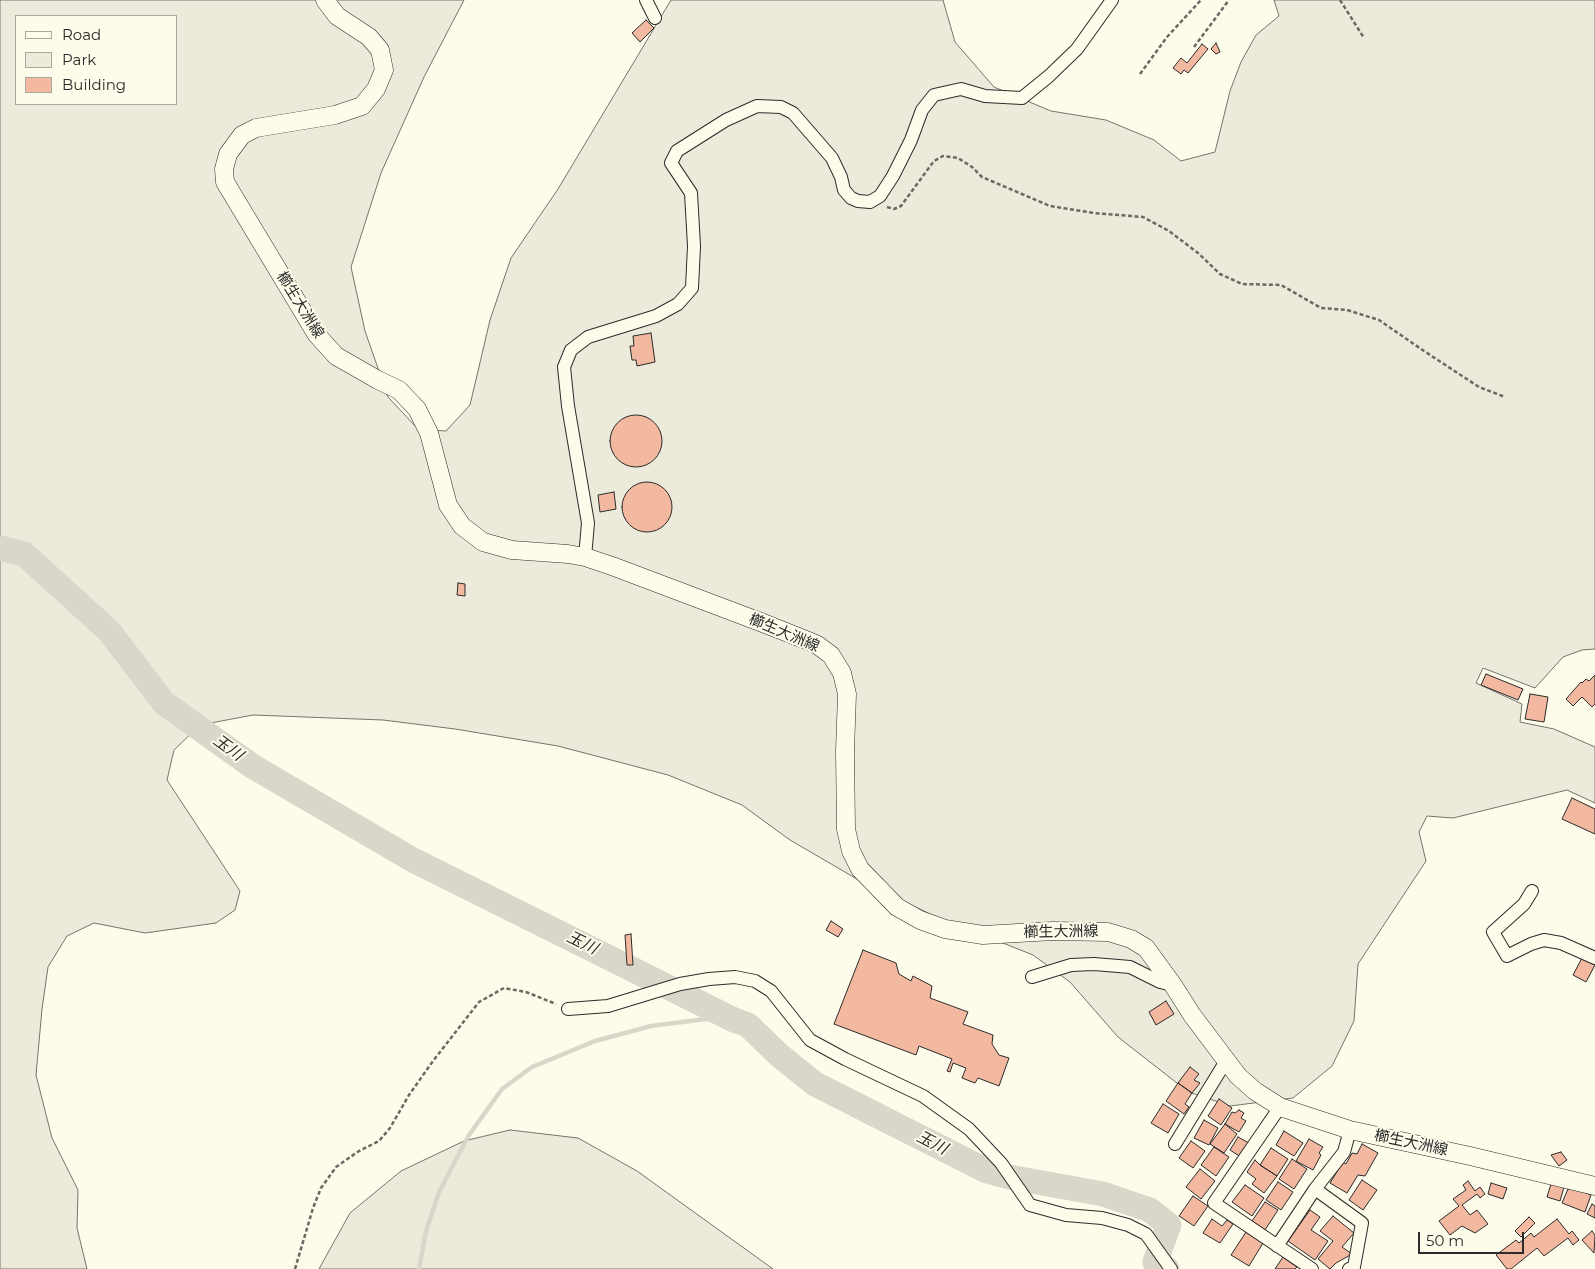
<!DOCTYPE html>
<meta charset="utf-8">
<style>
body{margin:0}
#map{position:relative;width:1595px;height:1269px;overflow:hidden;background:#fdfbea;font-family:Montserrat,sans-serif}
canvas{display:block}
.legend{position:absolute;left:15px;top:15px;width:162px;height:90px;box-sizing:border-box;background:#fdfbea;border:1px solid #a9a89e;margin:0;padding:6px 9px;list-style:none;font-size:15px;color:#2b2b2b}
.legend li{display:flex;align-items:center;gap:10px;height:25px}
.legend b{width:25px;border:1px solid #a9a89e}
.scale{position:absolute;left:1418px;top:1232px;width:106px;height:22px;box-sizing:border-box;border:2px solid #2b2b2b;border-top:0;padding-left:6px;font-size:15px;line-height:18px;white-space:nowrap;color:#2b2b2b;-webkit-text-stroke:4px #fdfbea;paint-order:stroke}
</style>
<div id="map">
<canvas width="1595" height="1269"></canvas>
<ul class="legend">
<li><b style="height:6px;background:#fdfbea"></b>Road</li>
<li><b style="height:14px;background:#ecebdb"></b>Park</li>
<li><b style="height:14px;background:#f2b8a0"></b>Building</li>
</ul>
<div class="scale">50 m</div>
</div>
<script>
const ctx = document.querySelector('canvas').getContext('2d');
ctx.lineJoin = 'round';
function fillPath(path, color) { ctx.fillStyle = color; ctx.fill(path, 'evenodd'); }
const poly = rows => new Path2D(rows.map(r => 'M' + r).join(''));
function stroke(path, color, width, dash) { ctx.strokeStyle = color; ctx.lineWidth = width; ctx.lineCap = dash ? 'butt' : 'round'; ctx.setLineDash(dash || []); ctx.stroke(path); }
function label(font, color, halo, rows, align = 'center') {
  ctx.font = font + ' Montserrat,"Noto Sans JP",sans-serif'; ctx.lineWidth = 4; ctx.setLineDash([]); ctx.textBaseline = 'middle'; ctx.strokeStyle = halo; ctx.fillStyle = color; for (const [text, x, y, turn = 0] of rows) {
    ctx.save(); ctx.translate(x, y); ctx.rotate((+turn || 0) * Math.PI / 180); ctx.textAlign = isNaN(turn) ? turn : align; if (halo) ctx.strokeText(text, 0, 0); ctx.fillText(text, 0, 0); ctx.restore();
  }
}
const green = poly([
 [0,0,464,0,424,77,381,173,351,267,365,331,388,397,418,429,446,431,470,405,490,320,511,258,558,189,671,0,943,0,955,42,994,87,1051,111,1106,120,1154,140,1181,161,1215,152,1230,91,1241,62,1256,35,1279,16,1274,0,1595,0,1595,649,1582,650,1563,657,1535,688,1483,668,1476,683,1522,704,1520,722,1554,729,1595,747,1595,803,1567,790,1453,818,1427,816,1419,832,1426,861,1358,964,1354,1021,1332,1066,1293,1098,1230,1106,1192,1093,1182,1087,1118,1037,1070,982,1033,955,930,914,857,879,790,840,742,805,668,775,558,746,455,729,383,720,253,715,200,725,174,750,167,780,240,891,235,910,216,923,145,933,94,923,67,936,48,967,42,1009,36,1075,52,1138,78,1190,77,1228,87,1269,0,1269,0,0],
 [16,16,176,16,176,104,16,104,16,16],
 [510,1130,578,1138,637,1171,773,1269,319,1269,350,1213,401,1171,464,1141,510,1130]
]);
fillPath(green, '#ecebdb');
stroke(green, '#74746e', 1);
stroke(poly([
 [419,1269,426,1231,439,1192,469,1135,502,1089,532,1067,595,1041,651,1026,706,1019,734,1020]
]), '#d8d7c9', 4.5);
stroke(poly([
 [0,548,24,554,109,631,164,703,252,766,413,860,734,1020,748,1025,779,1055,815,1084,987,1171,1009,1177,1103,1194,1150,1210,1169,1225,1155,1262,1167,1269]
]), '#d8d7c9', 25);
const building = poly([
 [646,20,654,28,640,42,632,33,646,20],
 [1216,43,1220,52,1216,54,1211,49,1216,43],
 [1202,44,1208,49,1188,73,1184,70,1181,74,1173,68,1181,58,1187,63,1202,44],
 [651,333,655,362,637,366,636,360,632,360,630,346,634,346,633,336,651,333],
 '610 441a26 26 0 1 1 52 0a26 26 0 1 1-52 0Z',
 '622 507a25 25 0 1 1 50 0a25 25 0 1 1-50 0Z',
 [614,492,616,509,600,512,598,495,614,492],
 [458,583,465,584,465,596,457,595,458,583],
 [1486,674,1523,689,1518,700,1481,685,1486,674],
 [1595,675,1595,704,1592,707,1582,697,1573,706,1566,699,1581,682,1582,683,1586,679,1589,681,1595,675],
 [1530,694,1548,697,1544,722,1525,719,1530,694],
 [1572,798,1595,809,1595,834,1562,819,1572,798],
 [831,921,843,929,838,937,826,930,831,921],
 [631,934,633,965,627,965,625,935,631,934],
 [863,950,896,963,899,974,911,981,913,976,932,986,930,998,968,1012,963,1024,993,1035,992,1044,999,1055,1009,1058,999,1086,978,1078,975,1083,962,1078,966,1068,953,1063,950,1072,947,1071,952,1059,919,1046,916,1055,834,1024,863,950],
 [1582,958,1595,965,1586,982,1573,975,1582,958],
 [1166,1001,1174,1014,1156,1025,1149,1012,1166,1001],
 [1190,1067,1199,1074,1194,1080,1200,1083,1192,1093,1178,1083,1190,1067],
 [1178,1083,1192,1093,1185,1104,1189,1107,1184,1114,1166,1101,1178,1083],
 [1219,1099,1232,1108,1221,1125,1208,1116,1219,1099],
 [1163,1104,1179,1114,1168,1133,1151,1123,1163,1104],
 [1239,1110,1244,1113,1241,1118,1246,1121,1239,1132,1225,1124,1232,1112,1235,1113,1239,1110],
 [1204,1120,1218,1128,1209,1145,1194,1138,1204,1120],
 [1225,1124,1237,1134,1224,1153,1210,1144,1225,1124],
 [1284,1131,1303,1143,1294,1156,1276,1145,1284,1131],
 [1238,1137,1249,1143,1241,1157,1230,1150,1238,1137],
 [1309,1139,1323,1147,1319,1153,1321,1155,1313,1170,1296,1161,1309,1139],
 [1191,1141,1205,1151,1193,1168,1179,1158,1191,1141],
 [1362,1144,1378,1153,1365,1176,1358,1175,1347,1193,1330,1183,1343,1162,1346,1164,1352,1153,1357,1154,1362,1144],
 [1214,1147,1229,1157,1216,1176,1201,1165,1214,1147],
 [1271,1148,1288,1159,1277,1176,1260,1165,1271,1148],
 [1561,1152,1567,1160,1559,1166,1551,1155,1561,1152],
 [1292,1159,1307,1169,1294,1189,1279,1179,1292,1159],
 [1255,1160,1260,1165,1277,1176,1264,1193,1252,1184,1256,1179,1247,1172,1255,1160],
 [1200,1169,1215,1181,1201,1199,1186,1187,1200,1169],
 [1362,1180,1377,1190,1363,1210,1349,1200,1362,1180],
 [1468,1181,1475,1191,1480,1187,1485,1194,1480,1198,1477,1194,1462,1205,1470,1215,1477,1210,1488,1224,1475,1233,1462,1226,1450,1235,1439,1221,1459,1206,1453,1199,1466,1190,1463,1185,1468,1181],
 [1278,1182,1293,1192,1281,1210,1266,1200,1278,1182],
 [1491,1183,1507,1188,1503,1199,1488,1194,1491,1183],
 [1551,1184,1564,1187,1560,1201,1547,1197,1551,1184],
 [1245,1185,1264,1198,1252,1216,1232,1202,1245,1185],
 [1568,1189,1576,1189,1591,1195,1585,1212,1562,1203,1568,1189],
 [1193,1196,1208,1206,1194,1226,1179,1216,1193,1196],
 [1265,1202,1278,1210,1265,1230,1252,1221,1265,1202],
 [1592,1204,1595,1206,1595,1218,1587,1214,1592,1204],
 [1310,1210,1320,1217,1311,1230,1328,1241,1315,1260,1288,1241,1310,1210],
 [1333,1216,1354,1233,1342,1247,1352,1254,1336,1263,1330,1269,1318,1259,1333,1241,1320,1231,1333,1216],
 [1529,1217,1535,1223,1521,1237,1515,1231,1529,1217],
 [1212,1219,1222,1226,1227,1220,1233,1224,1220,1243,1203,1233,1212,1219],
 [1557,1219,1569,1234,1572,1231,1579,1240,1573,1245,1568,1238,1544,1256,1537,1248,1511,1269,1507,1269,1496,1255,1516,1240,1519,1243,1531,1233,1534,1237,1557,1219],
 [1592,1231,1595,1235,1594,1253,1582,1240,1592,1231],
 [1246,1232,1263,1243,1249,1266,1231,1255,1246,1232],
 [1283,1257,1297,1267,1295,1269,1275,1269,1283,1257]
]);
fillPath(building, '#f2b8a0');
stroke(building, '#2b2b2b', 1);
const minor = poly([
 [646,0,655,18],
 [585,557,588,523,568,406,564,367,571,350,588,337,656,316,678,304,692,288,694,246,691,193,671,163,677,151,726,120,757,106,781,107,793,113,832,158,841,177,844,190,851,198,858,201,870,202,880,196,893,176,911,140,922,110,934,95,961,89,985,96,1022,98,1049,76,1077,49,1112,0],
 [1532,891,1524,904,1493,932,1507,956,1531,944,1544,940,1561,943,1595,958],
 [1032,977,1071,965,1094,964,1130,967,1160,982,1173,985],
 [568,1009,608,1006,680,984,709,979,735,977,755,981,771,991,810,1040,845,1059,923,1096,969,1129,1001,1163,1030,1205,1066,1215,1102,1218,1128,1225,1146,1234,1171,1269],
 [1280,1107,1214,1203,1312,1269],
 [1175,1144,1226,1061],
 [1277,1246,1315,1189],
 [1349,1269,1354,1267,1362,1223,1315,1189,1344,1152,1350,1130]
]);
const secondary = poly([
 [325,0,337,16,369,37,380,50,384,70,376,89,362,106,335,115,256,128,242,135,228,154,224,169,225,182,317,335,336,356,378,380,399,390,417,409,429,433,448,505,462,526,483,542,512,550,568,554,585,557,612,566,763,623,816,644,831,655,842,673,847,694,845,751,846,829,851,851,860,869,897,907,920,920,945,929,983,935,1053,931,1108,932,1131,939,1146,948,1173,985,1192,1015,1238,1076,1255,1091,1280,1107,1350,1130,1470,1156,1595,1186]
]);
stroke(minor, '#2b2b2b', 14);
stroke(secondary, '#2b2b2b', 19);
stroke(poly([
 [1340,0,1364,38],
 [1194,47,1229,0],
 [1140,74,1167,37,1201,0],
 [887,207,894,209,901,206,934,161,943,156,958,158,972,167,982,177,1050,206,1094,213,1143,217,1169,231,1198,253,1220,274,1242,284,1281,285,1321,308,1347,310,1379,320,1424,351,1479,387,1505,397],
 [295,1269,313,1208,321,1188,336,1167,359,1151,379,1141,390,1128,409,1095,433,1061,479,1002,504,988,526,992,556,1004]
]), '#6a6964', 2.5, [4, 2.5]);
stroke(minor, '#fdfbea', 12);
stroke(secondary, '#fdfbea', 18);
label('15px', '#2b2b2b', '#fdfbea', [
 ["櫛生大洲線",300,305,58],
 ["櫛生大洲線",784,633,23],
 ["櫛生大洲線",1061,932,-1],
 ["櫛生大洲線",1411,1143,12]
]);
label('italic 16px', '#2b2b2b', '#fdfbea', [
 ["玉川",228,748,36],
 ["玉川",582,943,26],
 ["玉川",932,1143,27]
]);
</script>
